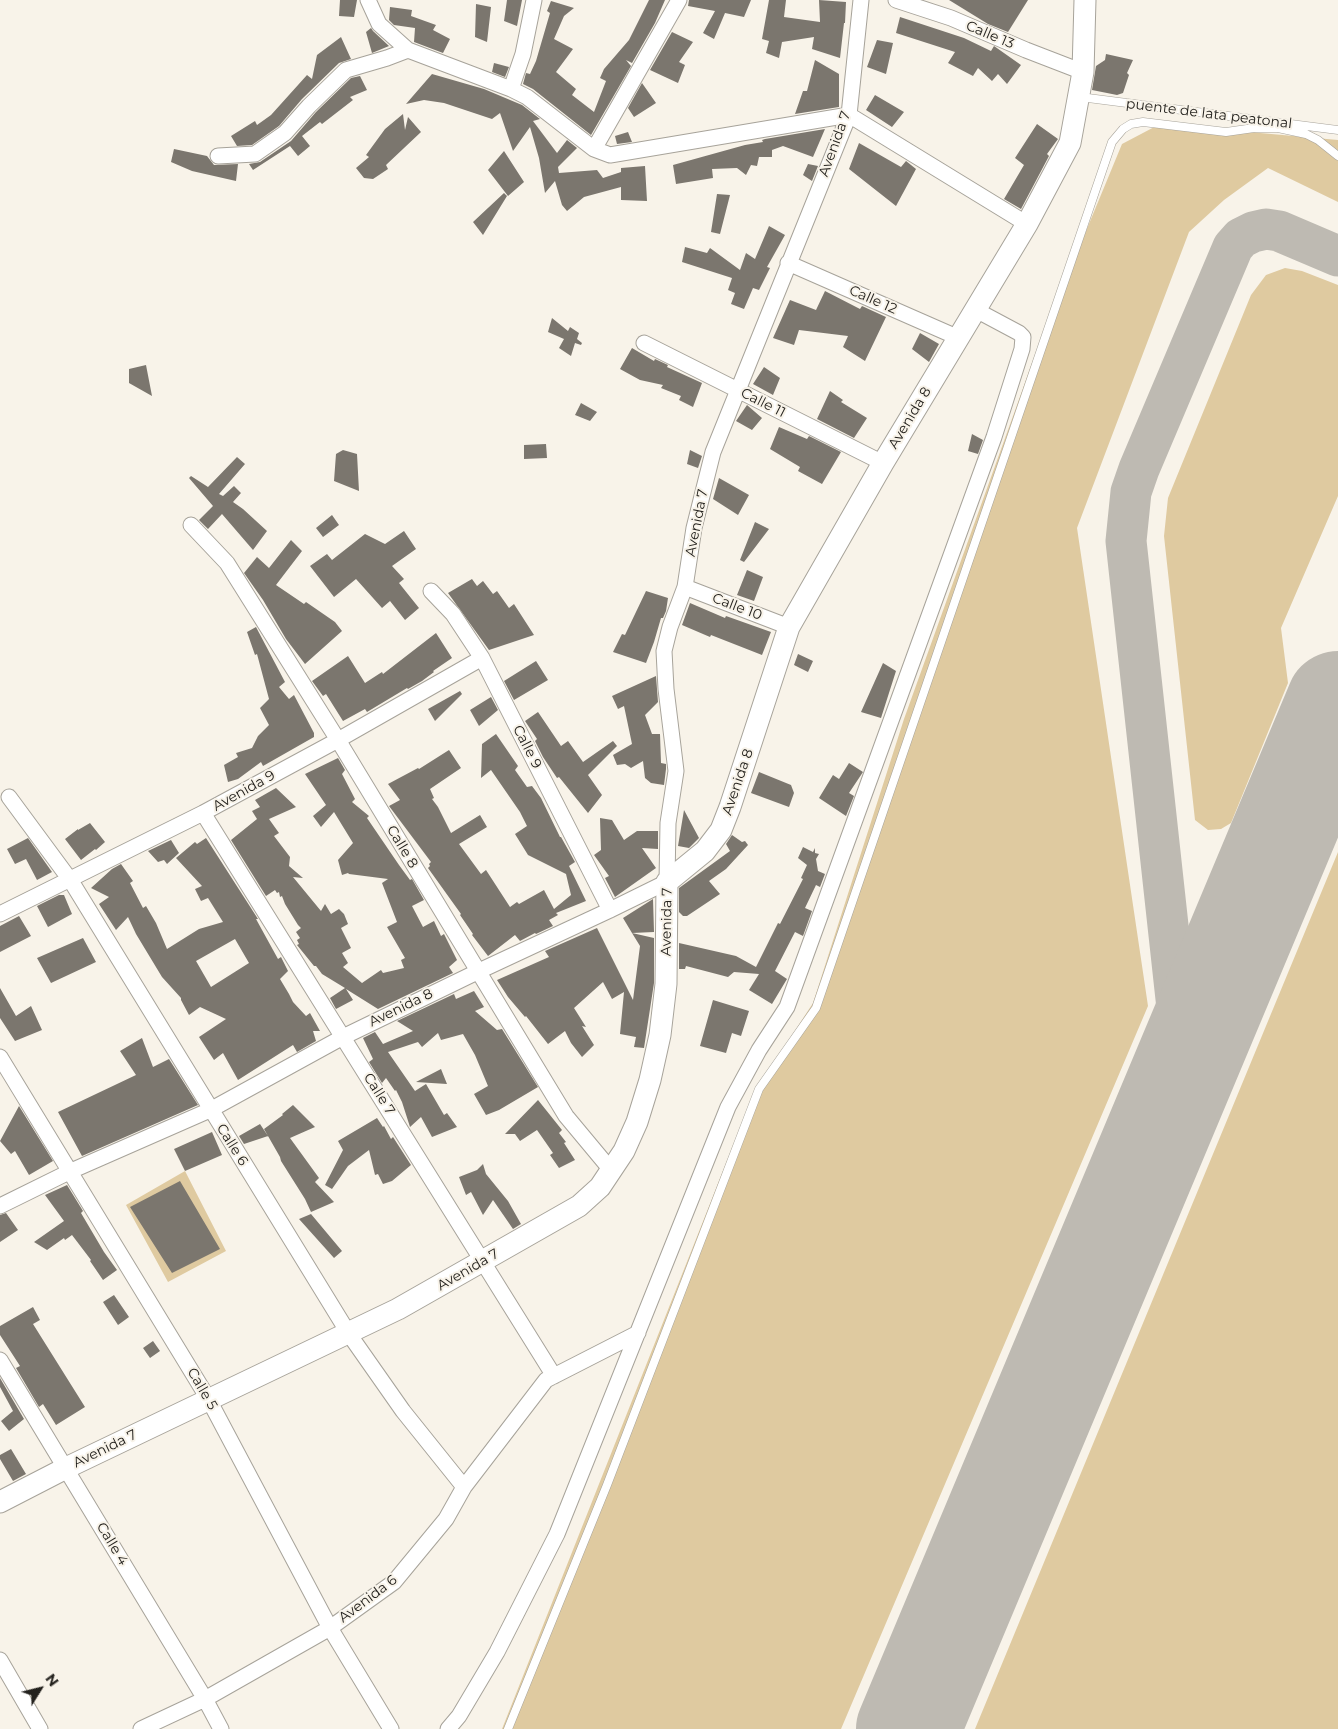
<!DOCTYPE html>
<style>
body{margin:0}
#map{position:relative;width:1338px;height:1729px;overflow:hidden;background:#f8f3e9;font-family:Montserrat,sans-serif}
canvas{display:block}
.north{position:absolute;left:15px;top:1664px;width:50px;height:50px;-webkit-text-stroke:4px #f8f3e9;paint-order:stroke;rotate:54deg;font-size:14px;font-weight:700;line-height:20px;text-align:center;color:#23211d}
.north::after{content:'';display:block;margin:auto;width:18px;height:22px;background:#23211d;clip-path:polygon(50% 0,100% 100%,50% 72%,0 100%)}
</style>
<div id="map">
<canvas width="1338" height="1729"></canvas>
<div class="north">N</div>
</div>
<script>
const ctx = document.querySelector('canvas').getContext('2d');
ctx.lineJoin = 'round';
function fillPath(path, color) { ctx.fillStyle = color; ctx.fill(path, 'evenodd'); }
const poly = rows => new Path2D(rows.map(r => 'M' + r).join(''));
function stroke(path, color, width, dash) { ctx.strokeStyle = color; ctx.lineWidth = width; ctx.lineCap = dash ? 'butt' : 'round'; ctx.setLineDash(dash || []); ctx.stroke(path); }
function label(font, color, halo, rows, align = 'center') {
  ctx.font = font + ' Montserrat,sans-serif'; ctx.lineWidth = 4; ctx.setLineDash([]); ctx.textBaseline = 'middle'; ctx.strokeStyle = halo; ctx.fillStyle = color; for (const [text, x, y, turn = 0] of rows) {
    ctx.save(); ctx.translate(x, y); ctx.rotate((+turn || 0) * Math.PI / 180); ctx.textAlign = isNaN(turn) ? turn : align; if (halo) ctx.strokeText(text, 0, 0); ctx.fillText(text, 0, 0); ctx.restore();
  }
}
fillPath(poly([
 [1160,124,1338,140,1338,202,1268,168,1224,200,1189,232,1077,528,1148,1006,841,1729,502,1729,753,1095,813,1003,904,719,1036,352,1122,144],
 [1285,268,1302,271,1338,285,1338,496,1281,628,1288,683,1231,823,1221,829,1208,830,1195,820,1164,536,1168,498,1251,295,1266,275],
 [1338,852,1338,1729,975,1729],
 [185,1171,226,1251,168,1282,126,1205]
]), '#dfcaa0');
stroke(poly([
 [1184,1072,1126,541,1131,492,1139,469,1233,247,1241,238,1253,232,1266,229,1279,231,1338,256]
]), '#bebab2', 41);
stroke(poly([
 [908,1729,1338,703]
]), '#bebab2', 104);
fillPath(poly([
 [340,0,357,0,354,17,339,16],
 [507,0,522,0,517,26,504,21],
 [649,0,665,0,655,23,632,63,626,60,631,66,591,135,533,89,523,84,526,73,530,74,536,61,550,13,547,11,551,1,574,8,564,16,554,39,573,49,556,72,576,89,572,95,594,112,606,81,600,78,604,69,629,40],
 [689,0,751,0,744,17,725,13,714,39,703,33,715,11,688,6],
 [769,0,786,0,784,17,820,22,819,0,846,2,845,23,844,23,840,58,812,49,814,37,782,42,779,58,766,53,769,41,762,39],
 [949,0,1028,0,1008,32,988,24],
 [476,4,491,7,487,42,475,37],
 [390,7,412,10,411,16,436,25,433,30,450,39,443,53,414,42,415,28,394,25,389,20],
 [900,17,964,38,991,51,994,46,1021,65,1007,84,998,74,992,81,978,68,973,76,948,63,955,52,896,33],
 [371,28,373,31,389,46,372,53,366,32],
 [672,32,693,42,679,62,685,65,678,83,650,70],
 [341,37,351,59,339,63,302,99,279,126,252,145,237,146,231,136,255,121,257,125,271,115,307,75,312,79,317,55],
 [877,40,893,43,886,74,867,67],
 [1106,54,1133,60,1127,73,1129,75,1123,93,1117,95,1092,90,1096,66,1105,60],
 [815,60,839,74,839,107,795,114,803,91,807,91],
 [494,63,509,67,505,77,492,72],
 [432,74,484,89,522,105,540,119,533,121,557,153,567,140,577,148,558,167,559,173,597,170,603,178,621,172,621,168,645,166,647,201,621,200,621,187,584,197,567,211,562,205,555,181,545,193,539,158,530,127,513,151,500,113,492,119,444,103,424,100,406,104],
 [360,76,367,90,350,97,353,100,322,124,320,122,302,136,310,146,298,156,290,146,253,170,249,164,260,162,291,141,316,112,351,78],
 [642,83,656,103,634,117,628,108],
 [875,95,904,112,892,127,866,110],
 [403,114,405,130,408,117,421,132,386,165,388,169,373,179,364,178,356,168,369,157,366,155,385,129],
 [1037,124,1058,139,1047,154,1049,156,1021,209,1004,199,1024,165,1015,158],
 [825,129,813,157,783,146,772,150,772,157,759,157,757,166,751,165,746,175,737,168,712,169,713,178,676,184,673,165,745,145,763,142,762,140,765,139],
 [628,132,632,142,617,144,615,136],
 [859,143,901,167,906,161,916,169,896,206,849,169],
 [174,149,207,156,214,165,238,164,236,181,192,171,171,162],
 [504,151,524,182,508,196,488,170],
 [808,164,818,166,812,181,803,175],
 [504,193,507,196,483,235,473,222],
 [717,194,730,195,720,234,711,232],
 [769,226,785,235,767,267,770,268,759,290,753,288,744,309,731,304,735,293,728,290,732,278,682,262,685,247,707,253,710,248,740,270,746,253,755,259],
 [825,291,860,309,862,306,886,317,865,361,843,347,848,336,799,330,794,345,773,338,790,300,816,310],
 [552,318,568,331,570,327,579,333,577,339,582,343,581,345,575,343,571,356,559,348,564,339,548,332],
 [920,333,939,344,929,362,912,349],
 [632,348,654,361,655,359,668,365,667,367,702,383,693,407,679,400,681,396,661,388,663,385,640,380,620,369],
 [146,365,152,396,129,383,129,369],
 [764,367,780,378,773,395,753,384],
 [830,391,843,400,841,402,867,418,854,438,817,419],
 [581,403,597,412,590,421,575,415],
 [747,405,762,418,752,430,736,421],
 [779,427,807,439,809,436,841,452,822,484,798,471,800,467,770,449],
 [972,434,983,440,978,454,968,451],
 [546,444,547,458,524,459,524,445],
 [343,450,357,454,359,491,334,481,336,454],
 [690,450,702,456,698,468,687,464],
 [237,457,245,464,219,494,223,496,234,486,241,493,233,502,243,509,267,531,253,550,222,514,208,529,199,520,213,506,189,478,191,476,208,487],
 [719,478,749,495,738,515,713,499],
 [332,515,339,525,323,537,316,528],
 [755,522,769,529,744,562,740,560],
 [404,531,416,549,392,566,404,579,399,583,419,608,405,620,390,601,382,608,356,579,334,597,310,566,327,554,332,560,365,534,385,544],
 [291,540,302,551,276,585,304,604,306,602,335,622,342,631,305,664,286,639,263,600,244,573,257,557,269,568],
 [747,570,763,577,754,601,737,595],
 [472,579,477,586,483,581,493,594,497,591,509,608,514,604,534,635,489,650,448,593],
 [646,591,668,598,666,611,663,618,661,618,654,642,646,663,613,652,622,634,625,635],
 [690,603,725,618,726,616,771,632,762,655,711,635,710,637,682,625],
 [256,627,285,682,279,687,289,699,294,695,314,733,314,737,263,766,261,762,238,779,228,782,224,765,238,757,236,753,252,748,258,736,269,725,260,708,269,699,257,654,255,655,247,632],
 [436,633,452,658,433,671,434,672,422,681,408,689,407,688,367,712,365,709,343,721,326,694,323,696,312,681,348,656,365,683,382,672,383,674],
 [798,654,813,661,808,672,794,665],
 [536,661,548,680,514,700,504,681],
 [883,663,896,671,881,718,861,712],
 [656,676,658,702,645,715,652,734,660,734,661,763,666,764,666,769,664,785,651,783,645,778,643,761,631,768,625,764,617,765,613,755,632,744,624,706,618,709,612,696],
 [460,691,462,694,435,721,428,709],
 [491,697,498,710,479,726,470,710],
 [538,712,561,746,568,741,583,762,613,741,617,746,588,775,602,795,588,813,559,777,557,778,543,757,535,741,537,739,525,721],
 [496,734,518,766,515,770,527,787,532,786,541,798,560,837,561,837,575,862,569,866,586,901,556,913,558,915,549,920,553,926,536,934,535,933,520,941,515,935,488,956,472,935,473,934,460,915,461,914,428,868,430,866,429,864,431,862,389,806,400,800,388,784,418,768,419,769,449,750,461,768,430,789,434,798,432,799,438,807,451,833,480,815,487,827,459,844,481,874,486,870,510,907,517,902,519,904,544,890,554,909,571,895,566,874,528,855,515,834,527,826,520,812,491,770,481,778,482,744],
 [338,758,345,770,342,774,355,799,352,802,369,816,367,818,399,865,410,880,412,879,424,900,412,906,423,927,434,921,441,936,444,934,457,960,449,967,453,973,378,1009,346,989,353,1000,336,1009,330,998,345,988,322,974,316,966,314,966,297,945,299,944,297,940,300,938,296,932,301,928,298,925,285,904,282,896,280,897,279,892,277,893,275,890,266,896,231,840,257,819,252,811,260,807,255,800,276,788,296,807,269,819,279,833,274,836,290,857,289,866,303,878,293,877,321,911,325,904,331,914,339,909,344,914,348,924,341,928,351,948,342,953,348,963,343,967,362,983,381,970,383,973,404,968,401,960,405,958,387,927,397,922,382,883,388,879,349,874,348,873,342,875,338,860,353,843,334,812,321,827,313,816,326,805,305,774],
 [849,763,863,772,849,793,854,796,846,816,819,798,833,775,839,779],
 [759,772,791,785,794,793,789,807,751,793],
 [684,810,699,838,689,848,678,846],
 [600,818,612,820,624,840,637,831,658,831,658,849,642,848,656,868,615,897,605,878,609,876,594,855,601,850],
 [90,823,105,842,96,850,95,849,81,860,65,839,78,829,78,830],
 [732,835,742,842,745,841,748,845,726,869,709,881,720,894,687,916,683,916,679,912,679,888,730,851,726,844],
 [28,838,52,872,37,880,26,859,15,864,7,849],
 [206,838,258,919,256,919,278,959,281,957,288,971,280,979,289,994,293,1002,306,1016,310,1013,320,1031,313,1031,316,1041,297,1052,293,1045,238,1080,223,1053,214,1060,199,1037,226,1019,200,1007,189,1015,181,1000,181,998,162,977,136,934,128,917,116,930,99,904,109,897,91,888,112,869,121,864,133,881,130,883,143,908,146,906,156,923,167,949,199,929,223,922,208,898,201,901,195,889,202,886,176,858,195,842,197,844],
 [235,939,249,963,211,987,196,961],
 [171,840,179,853,167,864,164,860,158,862,148,851],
 [803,847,813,852,815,848,815,853,819,854,816,859,818,871,825,874,820,887,816,885,805,908,812,911,803,936,795,932,775,971,787,979,772,1004,749,990,759,974,734,972,728,977,686,966,685,969,679,969,679,943,736,956,756,967,778,923,780,924,803,879,801,878,807,865,798,858],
 [59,895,64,895,72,914,48,927,37,906],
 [653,899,654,932,632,933,623,918],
 [19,916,31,936,0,952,0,926],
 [597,928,633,1000,640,946,632,933,654,938,654,983,644,1048,634,1047,636,1037,620,1034,624,992,612,999,603,982,574,1008,586,1027,582,1026,594,1045,582,1057,571,1043,565,1031,548,1044,526,1016,525,1017,508,997,497,980,549,957,545,951],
 [83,938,96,962,51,983,37,958],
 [0,988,16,1016,31,1006,42,1030,15,1041,0,1018],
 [474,991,484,1007,475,1011,497,1030,502,1029,538,1087,499,1110,486,1115,474,1094,488,1086,475,1055,463,1034,441,1040,438,1033,422,1047,418,1042,388,1052,415,1091,426,1084,444,1115,447,1113,457,1127,432,1137,421,1117,410,1127,402,1102,396,1090,395,1091,386,1078,382,1083,369,1062,373,1059,363,1038,375,1032,383,1044,413,1031,397,1021,454,994,456,999],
 [713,1000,749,1011,741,1036,732,1033,726,1053,700,1046],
 [142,1038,153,1067,169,1059,198,1105,82,1156,58,1112,136,1075,120,1051],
 [441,1069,447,1084,416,1082],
 [538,1100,562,1130,559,1133,566,1142,564,1143,575,1160,559,1168,550,1155,553,1153,537,1130,520,1141,515,1134,505,1134],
 [293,1105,315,1127,290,1138,319,1178,315,1182,334,1202,311,1212,305,1199,281,1161,280,1157,264,1129,283,1115,282,1114],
 [19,1106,53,1161,29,1175,15,1151,11,1154,0,1141],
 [377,1118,383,1127,384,1126,391,1139,393,1137,411,1165,392,1181,383,1184,378,1174,375,1175,369,1150,348,1166,332,1189,325,1185,343,1150,338,1141],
 [260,1124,268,1136,244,1144,239,1136],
 [212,1132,222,1155,185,1171,174,1149],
 [483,1164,486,1174,508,1201,521,1224,513,1229,493,1200,483,1215,471,1192,466,1195,459,1177,477,1170],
 [180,1181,220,1249,172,1273,130,1207],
 [67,1185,83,1211,81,1213,104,1252,117,1270,103,1280,90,1261,91,1260,72,1235,65,1240,64,1238,47,1250,34,1242,64,1221,45,1195],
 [6,1213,18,1230,0,1242,0,1215],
 [311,1214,342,1251,334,1258,299,1219],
 [114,1295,129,1317,118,1325,103,1302],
 [33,1307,40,1320,33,1324,85,1407,56,1425,43,1404,39,1407,16,1368,20,1366,0,1335,0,1326],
 [153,1341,160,1351,150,1358,143,1348],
 [0,1378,24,1419,9,1431,1,1421,13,1411,0,1387],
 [11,1449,26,1474,13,1481,0,1459,0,1455]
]), '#7b766e');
const lane = poly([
 [1080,97,1338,130],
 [508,1729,607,1485,759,1089,816,1008,1112,142,1123,129,1131,124,1143,122,1226,132,1254,128,1278,128,1306,134,1318,140,1338,156]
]);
const street = poly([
 [368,0,379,24,408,50,511,89,527,97,594,149,610,155,849,115,1027,224],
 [896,0,951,18,1026,50,1083,72],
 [511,89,523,54,534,0],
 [594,149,679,0],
 [218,156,255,154,285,133,309,106,346,70,387,58,408,50],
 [788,263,959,338],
 [644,343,883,463],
 [191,525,227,563,338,740,566,1116,611,1170],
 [685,587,789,627],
 [431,591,453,614,482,658,610,910],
 [9,797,71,881,349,1334,403,1411,464,1487],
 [203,813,554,1376],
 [0,914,203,813,338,740,482,658],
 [0,1057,209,1400,330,1628,391,1729],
 [0,1206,71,1171,210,1110,343,1037,477,972,610,910,667,882,668,823,676,771,666,689,664,651,670,627,685,587,694,528,713,452,849,115,861,0],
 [0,1360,205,1699,221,1729],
 [0,1660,40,1729],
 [141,1729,205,1699,330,1628,394,1582,446,1519,464,1487,546,1380,638,1333],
 [448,1729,459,1716,497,1652,557,1534,728,1107,759,1050,787,1007,994,437,1022,349,1023,337,1019,333,974,309]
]);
const secondary = poly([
 [0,1502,66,1468,398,1309,579,1206,600,1187,624,1151,637,1122,650,1080,660,1035,666,984,667,882,705,851,721,830,730,807,789,627,883,463,1027,224,1070,143,1083,72,1085,0]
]);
stroke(lane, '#a7a39a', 9);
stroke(street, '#a7a39a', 17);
stroke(secondary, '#a7a39a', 23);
stroke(lane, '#fff', 8);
stroke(street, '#fff', 15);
stroke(secondary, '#fff', 21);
label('14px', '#23211d', '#f8f3e9', [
 ["Calle 13",990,35,23],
 ["puente de lata peatonal",1209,114,7],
 ["Avenida 7",835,144,-70],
 ["Calle 12",873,300,24],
 ["Calle 11",763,403,27],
 ["Avenida 8",910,418,-59],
 ["Avenida 7",697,523,-79],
 ["Calle 10",737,607,21],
 ["Calle 9",527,747,63],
 ["Avenida 8",738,782,-71],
 ["Avenida 9",244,791,-29],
 ["Calle 8",402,847,59],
 ["Avenida 7",667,922,-89],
 ["Avenida 8",401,1008,-26],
 ["Calle 7",379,1094,58],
 ["Calle 6",232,1145,58],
 ["Avenida 7",468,1270,-30],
 ["Calle 5",202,1389,60],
 ["Avenida 7",105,1449,-26],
 ["Calle 4",112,1544,59],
 ["Avenida 6",368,1599,-37]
]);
</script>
